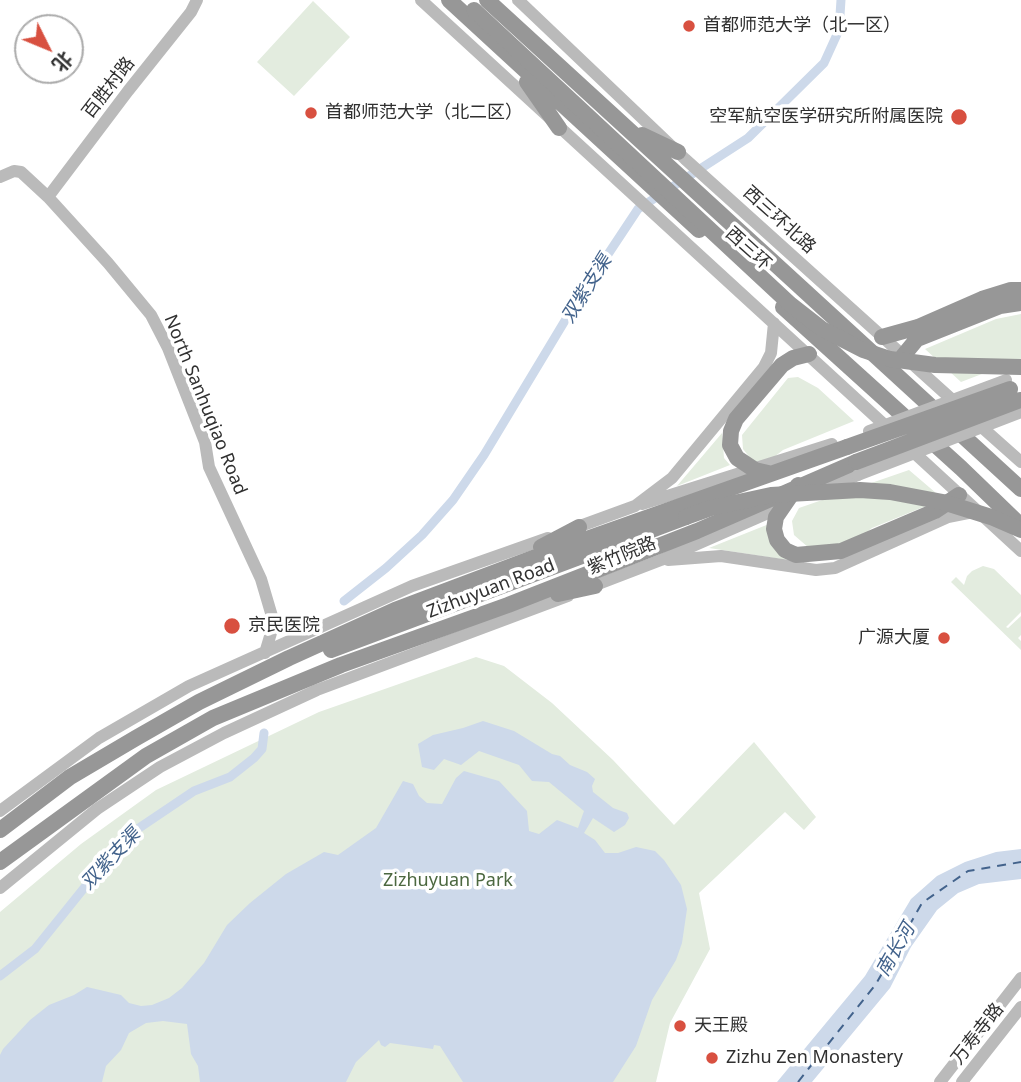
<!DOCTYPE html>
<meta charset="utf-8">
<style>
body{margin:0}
#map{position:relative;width:1021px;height:1082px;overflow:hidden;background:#fff;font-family:"Noto Sans","Noto Sans SC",sans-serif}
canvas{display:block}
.north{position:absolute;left:14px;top:14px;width:70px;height:70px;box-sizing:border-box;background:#fff;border:2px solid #acacac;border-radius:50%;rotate:133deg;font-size:19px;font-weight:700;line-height:28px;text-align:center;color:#303030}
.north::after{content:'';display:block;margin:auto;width:24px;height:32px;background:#d85040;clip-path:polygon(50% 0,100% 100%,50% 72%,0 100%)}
</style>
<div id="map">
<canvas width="1021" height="1082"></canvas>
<div class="north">北</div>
</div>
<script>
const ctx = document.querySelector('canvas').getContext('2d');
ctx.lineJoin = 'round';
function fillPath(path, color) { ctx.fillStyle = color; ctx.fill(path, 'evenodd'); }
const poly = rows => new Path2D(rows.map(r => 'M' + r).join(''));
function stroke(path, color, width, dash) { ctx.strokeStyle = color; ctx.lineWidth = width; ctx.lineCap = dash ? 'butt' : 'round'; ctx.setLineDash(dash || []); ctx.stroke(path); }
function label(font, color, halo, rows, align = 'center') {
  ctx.font = font + ' "Noto Sans","Noto Sans SC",sans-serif'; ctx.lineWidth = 7; ctx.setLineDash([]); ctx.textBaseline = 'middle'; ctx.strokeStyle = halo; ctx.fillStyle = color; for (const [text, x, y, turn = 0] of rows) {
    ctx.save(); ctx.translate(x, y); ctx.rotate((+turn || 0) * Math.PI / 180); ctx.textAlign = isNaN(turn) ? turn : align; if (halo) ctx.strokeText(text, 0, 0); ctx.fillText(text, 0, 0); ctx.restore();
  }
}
fillPath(poly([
 [313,1,350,37,294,96,257,62],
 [1021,314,1021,359,961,382,925,349,996,319],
 [798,377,818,388,854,421,783,450,764,465,751,459,743,449,742,435,788,378],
 [722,433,724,458,730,465,677,486],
 [909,470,943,499,872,528,853,543,809,548,794,535,792,521,799,508],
 [769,524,794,561,709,548],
 [983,566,994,569,1021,595,1021,612,1006,627,1008,628,1021,616,1021,635,1018,638,1021,641,1021,650,951,582,956,577,964,585,967,576,972,571],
 [476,657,504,666,552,703,613,760,674,825,754,742,816,817,804,830,785,812,699,893,710,949,670,1023,656,1082,0,1082,0,912,81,844,156,790,319,712]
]), '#e3ecdf');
fillPath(poly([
 [483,721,514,731,552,754,560,756,570,765,587,772,595,779,592,786,593,792,613,808,627,813,629,818,625,825,614,832,593,818,584,833,595,840,605,853,618,853,636,847,655,851,664,860,681,885,687,909,682,943,676,960,652,1000,636,1046,613,1082,463,1082,440,1046,434,1045,433,1049,390,1043,385,1047,381,1045,379,1040,356,1062,346,1082,200,1082,198,1066,191,1054,187,1024,163,1021,146,1023,129,1033,121,1050,106,1066,102,1082,0,1082,0,1055,3,1049,30,1020,49,1005,74,995,87,987,121,995,129,1003,141,1006,152,1005,169,998,182,988,204,963,227,925,250,903,286,874,324,852,338,855,376,828,403,781,413,784,419,796,427,803,442,804,456,778,464,771,499,781,527,811,529,831,539,834,557,820,578,828,584,811,549,782,532,781,519,765,479,751,461,765,444,759,434,770,422,767,418,744,433,735,463,728],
 [1021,849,1021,879,979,884,958,893,937,910,911,947,890,988,812,1082,777,1082,865,976,911,899,937,876,965,862,996,852]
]), '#cdd9ea');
stroke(poly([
 [344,601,386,568,422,535,453,500,484,455,575,304,638,209,748,138,824,63,839,30,841,0],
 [0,976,35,949,109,857,139,828,194,791,230,777,254,758,262,749,264,733]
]), '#cdd9ea', 9);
stroke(poly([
 [798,1082,876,984,922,903,968,871,1021,862]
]), '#43638c', 2, [9, 7]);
stroke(poly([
 [421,0,890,430],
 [518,0,685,159,958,405],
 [0,177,14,171,21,172,48,197,108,263,151,315,168,348,205,442,209,467,261,579,274,623,265,653],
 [48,197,128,91,191,12,197,0],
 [976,422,1021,462],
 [909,448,1021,551],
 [824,489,858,475],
 [642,504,832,444],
 [572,529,635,506,672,478,764,367,771,353,774,323],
 [668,560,721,556,816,570,835,568,948,517,973,512],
 [588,588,661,560,784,506],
 [0,811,99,738,189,686,412,586,548,538],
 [0,888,97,809,160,767,224,733,317,690,568,596],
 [940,1082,1021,978],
 [962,1082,1021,1007]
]), '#bababa', 12);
stroke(poly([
 [449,0,699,230],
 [487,0,1021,489],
 [527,82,559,128],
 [642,135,678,152],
 [783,307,961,468,1021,526],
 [882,337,918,327,982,299,1011,290,1021,290],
 [903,356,917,339,1000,306,1021,303],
 [768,473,755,470,737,458,730,445,731,431,736,419,782,365,793,358,809,354],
 [798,485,776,517,774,529,777,540,785,550,796,555,841,551,935,511,959,495],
 [541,547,579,527],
 [558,594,595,586],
 [331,650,686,517],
 [0,830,70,777,136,738,199,702,289,658,395,610,533,558,847,447],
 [0,862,146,756,213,718,341,665,508,605,697,531,856,462]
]), '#979797', 16);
stroke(poly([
 [869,431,1006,380],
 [858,475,1021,412]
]), '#bababa', 12);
stroke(poly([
 [474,10,790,304,822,329,863,350,890,359,935,365,1021,367],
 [847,447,1010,389],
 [856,462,1020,400],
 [686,517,711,508,771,495,860,490,890,492,943,502,991,517,1021,530]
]), '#979797', 16);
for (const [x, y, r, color] of [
 [689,26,7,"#d85040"],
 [311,113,7,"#d85040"],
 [959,117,9,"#d85040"],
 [232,626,9,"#d85040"],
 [944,638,7,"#d85040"],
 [680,1026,7,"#d85040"],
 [712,1058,7,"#d85040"]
]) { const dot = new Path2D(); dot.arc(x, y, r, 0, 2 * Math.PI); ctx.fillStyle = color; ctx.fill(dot); stroke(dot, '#fff', 2.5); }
label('18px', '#303030', '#fff', [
 ["首都师范大学（北一区）",703,26],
 ["首都师范大学（北二区）",325,113],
 ["空军航空医学研究所附属医院",943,117,"right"],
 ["京民医院",248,626],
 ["广源大厦",930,638,"right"],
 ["天王殿",694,1026],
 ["Zizhu Zen Monastery",726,1058]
], 'left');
label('18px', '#303030', '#fff', [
 ["百胜村路",109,88,-52],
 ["西三环北路",779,220,42],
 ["西三环",748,249,42],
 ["North Sanhuqiao Road",205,405,68],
 ["紫竹院路",622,556,-22],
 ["Zizhuyuan Road",491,589,-21],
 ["万寿寺路",978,1034,-52]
]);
label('18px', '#4c6840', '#fff', [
 ["Zizhuyuan Park",448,881]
]);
label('italic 19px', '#43638c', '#fff', [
 ["双紫支渠",587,289,-58],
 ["双紫支渠",111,859,-47],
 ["南长河",896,950,-60]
]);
</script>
